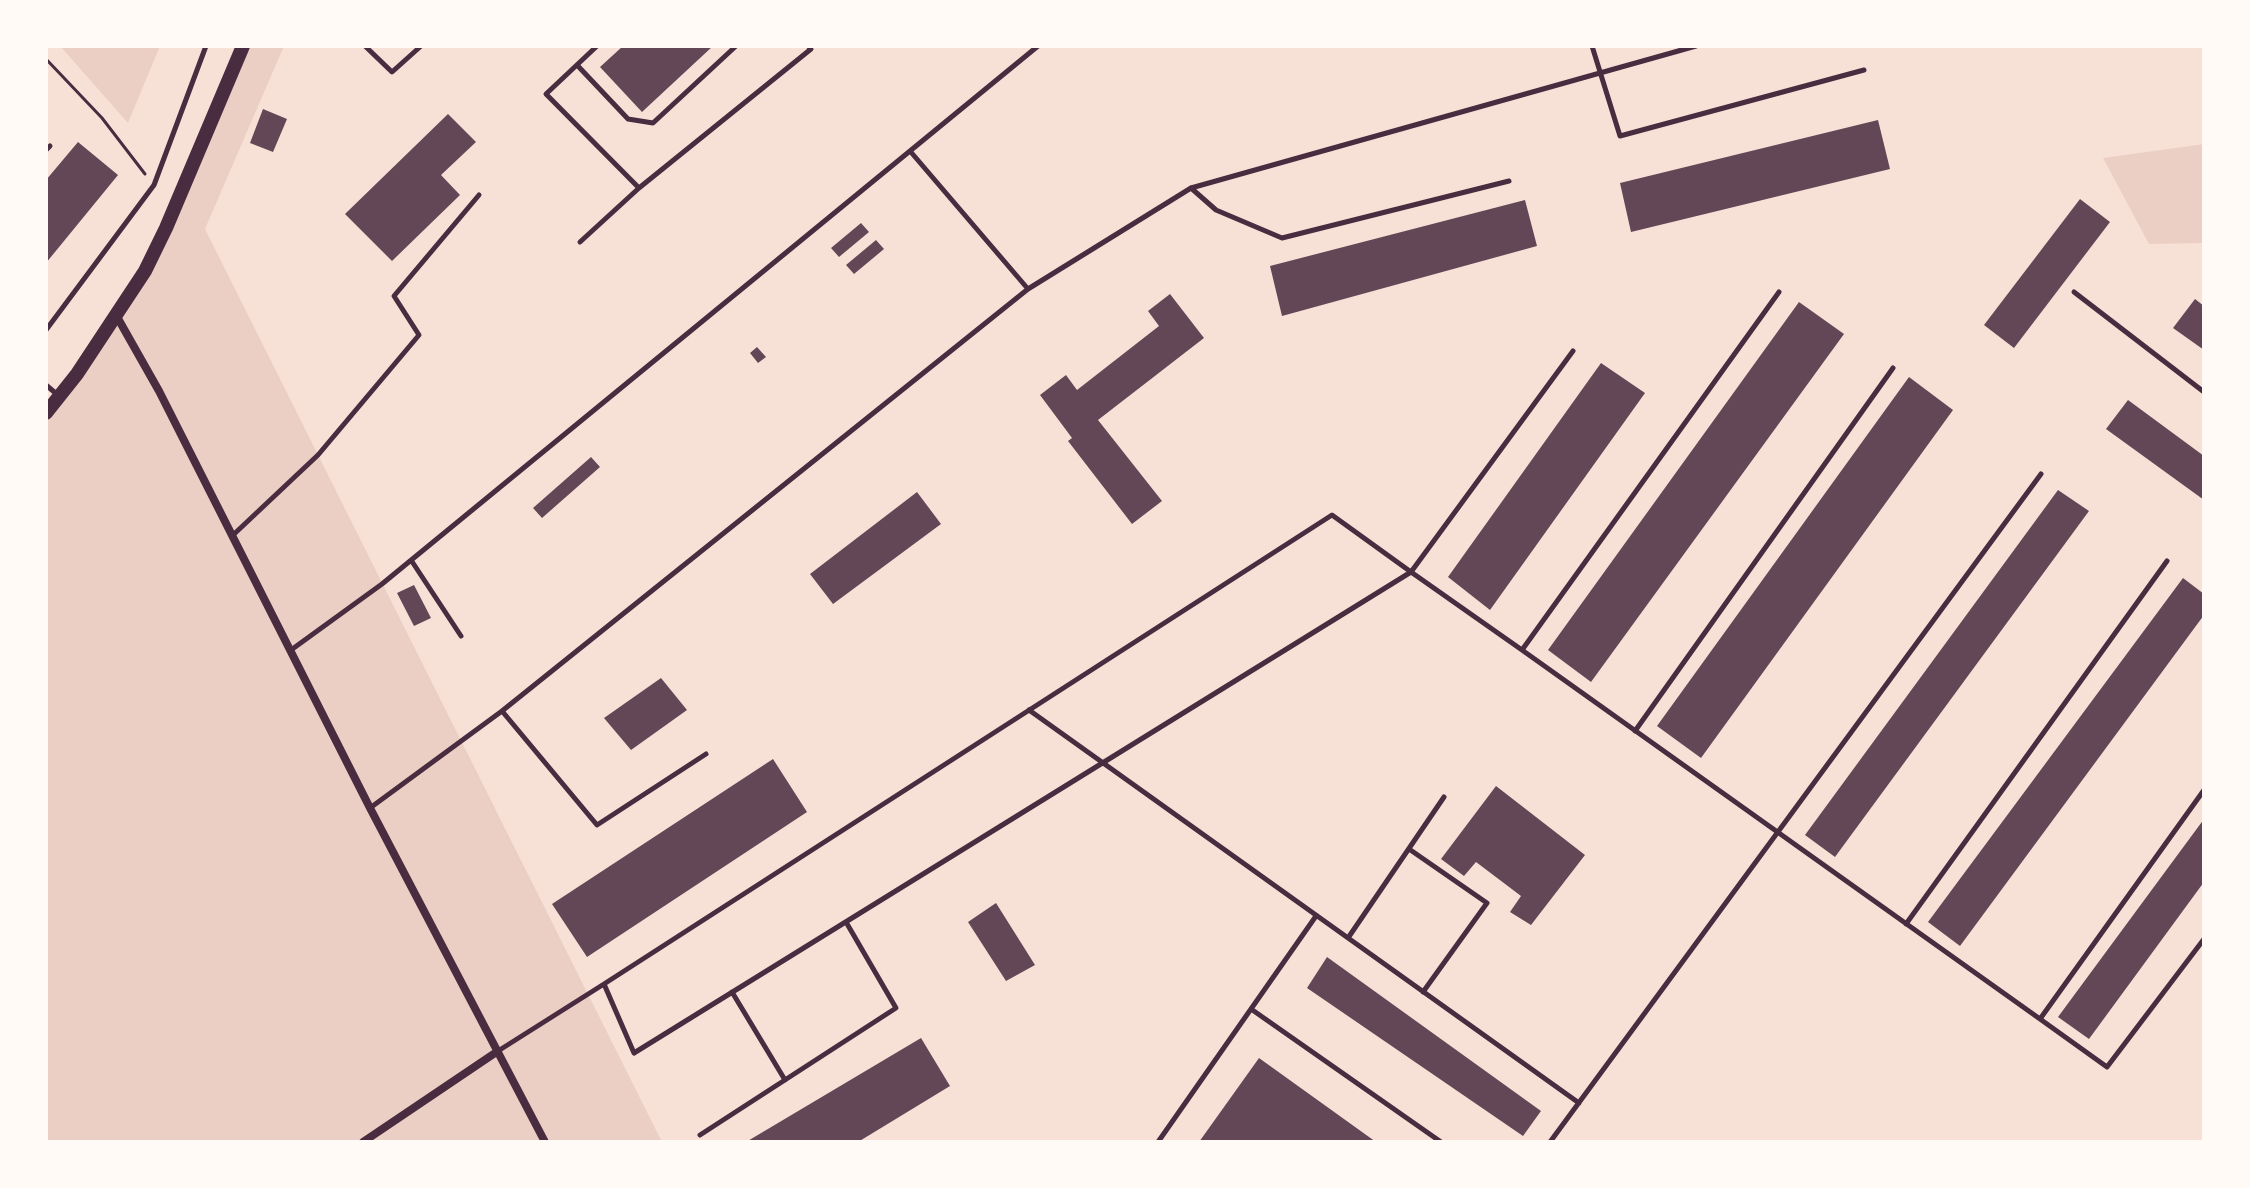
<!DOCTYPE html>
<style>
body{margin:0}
#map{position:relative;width:2250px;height:1188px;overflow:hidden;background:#f7e1d7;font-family:Barlow,sans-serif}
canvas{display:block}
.frame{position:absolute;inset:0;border:48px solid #fffaf5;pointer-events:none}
</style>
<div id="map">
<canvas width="2250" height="1188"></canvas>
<div class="frame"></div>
</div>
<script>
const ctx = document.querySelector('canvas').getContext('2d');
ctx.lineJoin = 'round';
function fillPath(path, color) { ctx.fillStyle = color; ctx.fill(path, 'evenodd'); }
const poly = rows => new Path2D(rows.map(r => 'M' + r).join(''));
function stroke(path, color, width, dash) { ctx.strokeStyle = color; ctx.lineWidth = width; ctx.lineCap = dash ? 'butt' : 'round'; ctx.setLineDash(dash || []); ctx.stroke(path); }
fillPath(poly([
 [60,46,160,46,128,123],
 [243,46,284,46,205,229,662,1142,46,1142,46,413,145,271],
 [2204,144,2204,243,2149,244,2103,158]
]), '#ebcfc5');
fillPath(poly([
 [623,46,713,46,642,112,600,67],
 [263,109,287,119,273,152,250,143],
 [448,114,476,142,441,175,460,195,392,261,345,214],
 [1878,120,1890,169,1631,232,1620,183],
 [78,142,118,175,46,263,46,180],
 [2080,199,2110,222,2014,348,1984,325],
 [1525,200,1537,246,1282,316,1270,266],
 [861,223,869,232,839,257,831,248],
 [876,240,884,249,854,274,846,265],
 [1170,294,1204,338,1098,420,1162,501,1132,524,1068,441,1072,438,1040,395,1066,375,1077,390,1159,326,1148,311],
 [2195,299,2204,306,2204,350,2173,328],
 [1799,302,1844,334,1591,682,1548,650],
 [757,347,766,357,758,363,750,353],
 [1601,363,1645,393,1490,610,1448,577],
 [1909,377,1953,410,1701,758,1657,726],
 [2128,400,2204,456,2204,500,2106,429],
 [591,457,600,467,542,518,533,508],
 [2058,490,2089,511,1835,857,1805,835],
 [917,492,941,524,833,604,810,574],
 [2183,578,2204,594,2204,615,1960,946,1928,922],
 [414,585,431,618,414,626,397,593],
 [661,678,687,710,631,750,604,718],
 [773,759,807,812,587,957,552,904],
 [1496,786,1585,855,1531,925,1510,912,1521,896,1476,862,1464,876,1441,859],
 [2204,819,2204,882,2089,1039,2058,1017],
 [996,903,1035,965,1006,981,968,922],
 [1327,957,1541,1111,1523,1136,1307,988],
 [921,1038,950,1086,858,1142,746,1142],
 [1259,1058,1376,1142,1199,1142]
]), '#644757');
stroke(poly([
 [46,59,102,118,145,174]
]), '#4a2c40', 3);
stroke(poly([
 [365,46,392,72,421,46],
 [597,46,546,94,639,188],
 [1592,46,1620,136,1864,70],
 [577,65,628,119,653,123,736,46],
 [46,150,50,146],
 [910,151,1028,289],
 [1191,188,1216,210,1282,238,1509,181],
 [580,242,639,188,811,49,808,46],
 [2074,292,2204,392],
 [46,330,154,185,206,46],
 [1573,351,1411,572,634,1053,604,984,1332,515,1411,572,1522,650,2040,1019,2107,1067,2204,939],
 [46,385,59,396],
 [232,536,318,455,419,335,394,296,479,195],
 [411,560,461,636],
 [291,650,382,584,1038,46],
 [1522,650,1779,292],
 [1029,710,1579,1103],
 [502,711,1028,289,1191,188,1696,46],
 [1635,731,1893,368],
 [370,808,502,711,597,825,706,754],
 [1409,849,1487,903,1423,992],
 [1906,924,2167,561],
 [1348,938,1444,797],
 [732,992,785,1080],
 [1251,1009,1441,1142],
 [2040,1019,2204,790],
 [498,1051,604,984],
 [700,1135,896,1008,846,922],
 [1158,1142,1316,916],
 [1550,1142,2041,474]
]), '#4a2c40', 5);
stroke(poly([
 [116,315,159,391,370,808,545,1142],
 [363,1142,498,1051]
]), '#4a2c40', 8);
stroke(poly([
 [46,413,77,374,145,271,166,228,243,46]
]), '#4a2c40', 14);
</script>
